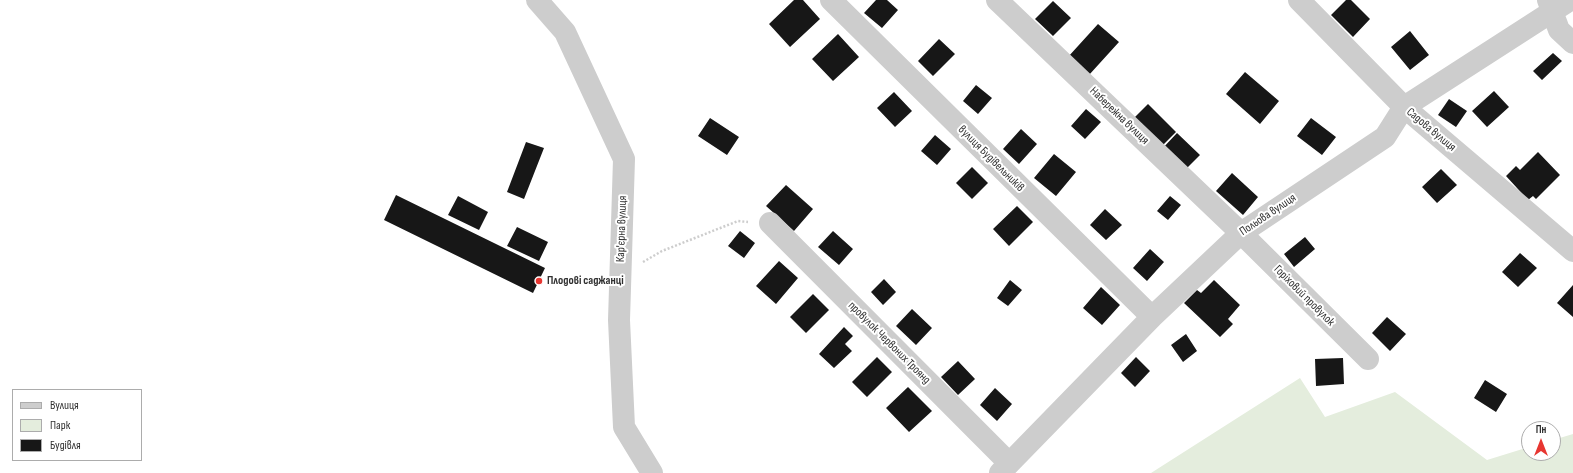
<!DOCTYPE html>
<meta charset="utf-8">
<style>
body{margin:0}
#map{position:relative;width:1573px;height:473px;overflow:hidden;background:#fff;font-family:"Sofia Sans Condensed",sans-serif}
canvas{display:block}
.legend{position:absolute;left:12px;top:389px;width:130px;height:72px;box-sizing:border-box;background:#fff;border:1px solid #acacac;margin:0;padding:5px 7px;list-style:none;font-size:12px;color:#303030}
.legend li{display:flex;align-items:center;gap:8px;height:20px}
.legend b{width:20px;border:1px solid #acacac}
.north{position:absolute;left:1521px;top:421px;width:40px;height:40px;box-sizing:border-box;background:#fff;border:1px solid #acacac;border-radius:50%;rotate:0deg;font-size:11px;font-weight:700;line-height:16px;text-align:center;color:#303030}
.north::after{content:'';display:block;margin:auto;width:14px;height:18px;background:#e73631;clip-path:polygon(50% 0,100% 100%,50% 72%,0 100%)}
</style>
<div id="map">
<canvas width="1573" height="473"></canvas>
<ul class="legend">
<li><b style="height:5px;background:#cdcdcd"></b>Вулиця</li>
<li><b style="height:11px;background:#e4eddd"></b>Парк</li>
<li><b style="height:11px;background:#171717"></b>Будівля</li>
</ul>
<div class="north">Пн</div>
</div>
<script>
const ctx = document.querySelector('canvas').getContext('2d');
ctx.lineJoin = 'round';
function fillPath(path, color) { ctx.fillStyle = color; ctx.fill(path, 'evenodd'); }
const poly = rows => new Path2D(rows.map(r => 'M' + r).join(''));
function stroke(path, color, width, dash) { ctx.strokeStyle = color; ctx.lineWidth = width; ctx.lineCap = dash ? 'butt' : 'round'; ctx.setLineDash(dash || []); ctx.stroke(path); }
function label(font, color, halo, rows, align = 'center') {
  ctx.font = font + ' "Sofia Sans Condensed",sans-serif'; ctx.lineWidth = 4; ctx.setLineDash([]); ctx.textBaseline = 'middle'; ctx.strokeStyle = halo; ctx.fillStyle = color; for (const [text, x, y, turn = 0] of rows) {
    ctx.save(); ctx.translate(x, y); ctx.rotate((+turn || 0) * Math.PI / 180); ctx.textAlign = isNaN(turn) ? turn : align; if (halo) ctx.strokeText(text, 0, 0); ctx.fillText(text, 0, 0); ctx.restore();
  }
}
fillPath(poly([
 [1300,378,1325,417,1395,392,1487,460,1529,447,1529,453,1553,453,1553,440,1573,434,1573,473,1151,473]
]), '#e4eddd');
fillPath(poly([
 [794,0,803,0,820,19,790,47,769,24],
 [876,0,887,0,898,10,882,28,864,13],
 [1346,0,1351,0,1370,19,1353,37,1331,15],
 [1053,1,1071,18,1053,36,1035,19],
 [1098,24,1119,42,1089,75,1068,57],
 [1410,31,1429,55,1410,70,1391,47],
 [838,34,859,57,833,81,812,59],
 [939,39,955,54,933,76,918,61],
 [1553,53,1562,61,1542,80,1533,71],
 [1245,72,1279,101,1260,124,1226,94],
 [976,85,992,98,978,114,963,101],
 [1494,91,1509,107,1487,127,1472,111],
 [894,92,912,111,895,127,877,108],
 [1449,99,1467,111,1456,127,1438,115],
 [1148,104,1176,132,1160,148,1132,120],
 [1086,109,1101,122,1085,139,1071,126],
 [710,118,739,137,727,155,698,136],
 [1311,118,1336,137,1322,155,1297,136],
 [1021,129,1037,144,1019,164,1003,149],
 [1177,133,1200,155,1184,171,1161,150],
 [935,135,951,149,937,165,921,151],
 [526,142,544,148,524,199,507,192],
 [1538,152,1560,175,1536,199,1533,196,1528,200,1506,176,1516,166,1520,170],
 [1054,154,1076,172,1056,196,1034,178],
 [972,167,988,183,972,199,956,183],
 [1441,169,1457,185,1437,203,1422,187],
 [1232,173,1258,197,1243,215,1216,191],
 [786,185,813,209,794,231,766,206],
 [396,195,545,268,533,293,384,220],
 [458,196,488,212,479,230,448,215],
 [1170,196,1181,205,1168,220,1157,211],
 [1017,206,1033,222,1009,246,993,229],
 [1105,209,1122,225,1106,240,1090,225],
 [517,227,548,242,539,261,507,246],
 [740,231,755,243,744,258,728,246],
 [833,231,853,249,839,265,818,247],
 [1305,237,1315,249,1294,267,1284,254],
 [1150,249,1164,262,1147,281,1133,268],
 [1520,253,1537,268,1518,287,1502,272],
 [779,261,798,278,776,304,756,286],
 [884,279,896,292,883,305,871,292],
 [1010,280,1022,290,1008,306,997,298],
 [1214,280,1240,305,1228,319,1233,324,1220,337,1184,303,1197,290,1201,293],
 [1573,285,1573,317,1557,303],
 [1101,287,1120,305,1102,325,1083,308],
 [813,294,829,310,806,333,790,317],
 [912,309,932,328,916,345,896,326],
 [1387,317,1406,334,1390,351,1372,333],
 [844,327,853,336,845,344,852,351,834,368,819,354],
 [1186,334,1197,351,1183,362,1171,345],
 [877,357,892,372,867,397,852,382],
 [1136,357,1150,371,1135,387,1121,373],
 [1343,358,1344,384,1316,386,1315,359],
 [958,361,975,379,958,395,941,377],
 [1485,380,1507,394,1496,412,1474,398],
 [908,387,932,411,909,432,886,408],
 [995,388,1012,404,997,421,980,405]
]), '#171717');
stroke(poly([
 [643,262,662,251,738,221,748,222]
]), '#cdcdcd', 2.5, [2, 2]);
stroke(poly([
 [537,0,565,32,624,159,619,320,624,427,652,473],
 [831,0,1152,317],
 [997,0,1241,233,1368,359],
 [1299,0,1404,107,1573,251],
 [1548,0,1559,30,1573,43],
 [770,223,1009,463],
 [1000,473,1152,317,1241,233,1385,137,1404,107,1570,0]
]), '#cdcdcd', 22);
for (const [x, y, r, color] of [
 [539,281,4,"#e73631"]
]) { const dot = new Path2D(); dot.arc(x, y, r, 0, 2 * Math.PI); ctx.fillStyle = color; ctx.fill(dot); stroke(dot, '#fff', 1.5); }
label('12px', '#303030', '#fff', [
 ["Набережна вулиця",1119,116,44],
 ["Садова вулиця",1431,130,40],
 ["вулиця Будівельників",991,159,45],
 ["Польова вулиця",1268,215,-34],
 ["Кар'єрна вулиця",622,229,-88],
 ["Горіховий провулок",1304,296,45],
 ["провулок Червоних Троянд",889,343,45]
]);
label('bold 12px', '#303030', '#fff', [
 ["Плодові саджанці",547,281]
], 'left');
</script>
